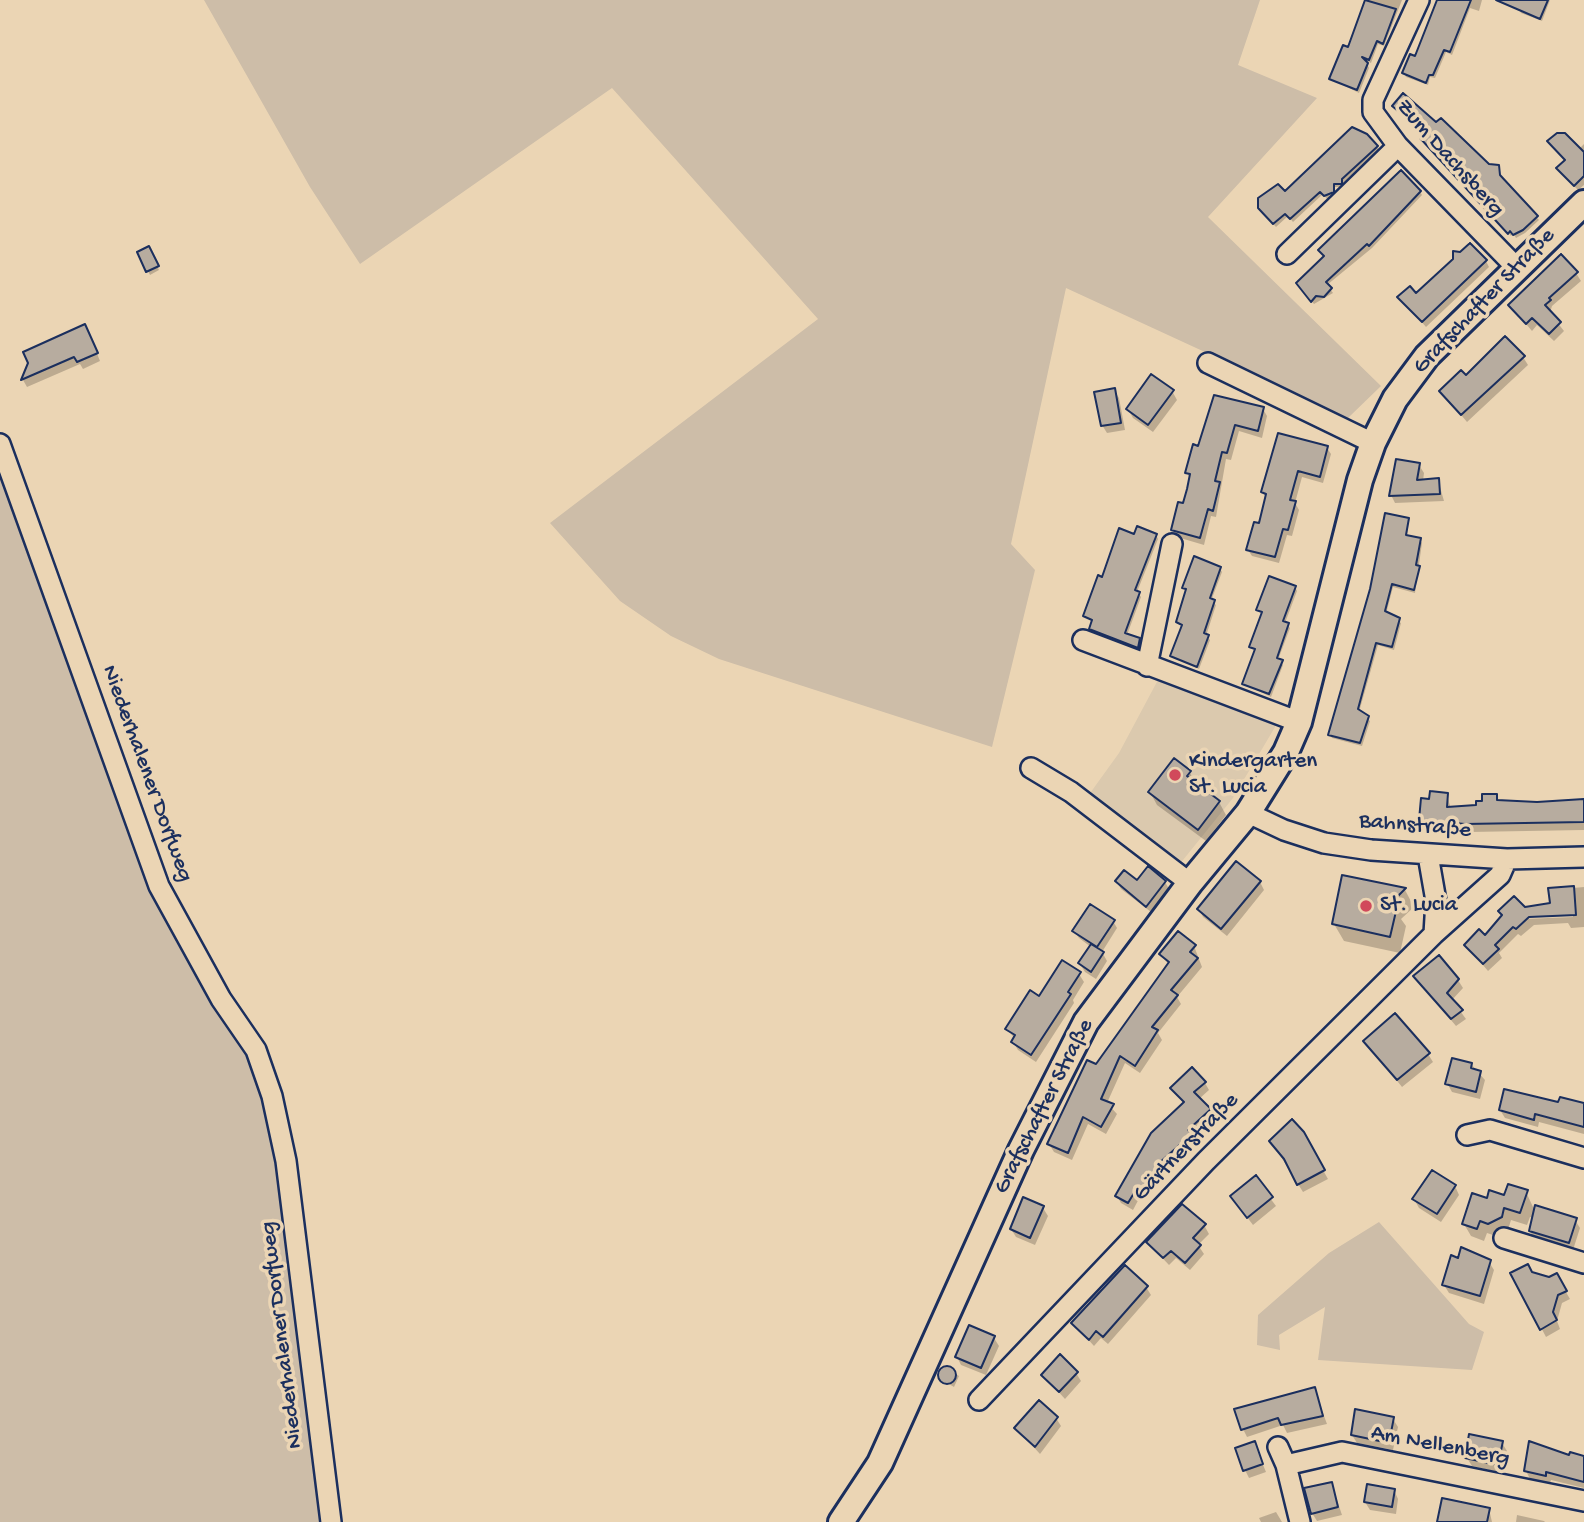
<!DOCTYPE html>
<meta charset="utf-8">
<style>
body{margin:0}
canvas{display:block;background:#ebd5b4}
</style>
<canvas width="1584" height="1522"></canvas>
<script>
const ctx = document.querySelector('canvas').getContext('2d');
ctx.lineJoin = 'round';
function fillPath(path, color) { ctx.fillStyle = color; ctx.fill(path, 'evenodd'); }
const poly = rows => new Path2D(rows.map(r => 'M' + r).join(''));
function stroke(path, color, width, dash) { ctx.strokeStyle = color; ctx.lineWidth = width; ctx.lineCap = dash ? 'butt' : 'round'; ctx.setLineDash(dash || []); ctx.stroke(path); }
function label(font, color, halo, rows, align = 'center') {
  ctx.font = font + ' "Gochi Hand",sans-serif'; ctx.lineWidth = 7; ctx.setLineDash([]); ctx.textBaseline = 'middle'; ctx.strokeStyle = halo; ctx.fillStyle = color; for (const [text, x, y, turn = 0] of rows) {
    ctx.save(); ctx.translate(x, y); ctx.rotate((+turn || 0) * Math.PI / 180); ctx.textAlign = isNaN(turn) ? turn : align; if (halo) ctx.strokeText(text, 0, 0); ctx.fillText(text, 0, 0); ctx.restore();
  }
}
fillPath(poly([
 [1159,678,1278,722,1233,798,1179,865,1088,796,1119,753]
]), '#dbc9ae');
fillPath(poly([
 [204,0,1260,0,1238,65,1317,98,1208,217,1381,386,1348,418,1066,288,1011,544,1035,570,992,747,719,659,671,636,620,601,550,523,818,319,612,88,360,264,310,187],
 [0,473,151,892,250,1058,277,1160,323,1522,0,1522],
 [1379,1222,1469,1324,1484,1332,1472,1370,1318,1360,1325,1307,1279,1335,1280,1350,1257,1345,1258,1315,1329,1253]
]), '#cdbda8');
fillPath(poly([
 [1369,0,1402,0,1384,46,1378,44,1371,63,1365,60,1369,68,1359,93,1331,79,1349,49],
 [1449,0,1482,0,1479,11,1470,8,1452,55,1446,52,1435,78,1430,77,1428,85,1406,77,1404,73],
 [1523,0,1550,0,1542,21,1521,13,1519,9],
 [1395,107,1488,165,1498,166,1501,179,1539,220,1525,233,1516,238,1513,233,1511,236,1426,134],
 [1549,142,1579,149,1584,144,1584,185,1578,190,1562,174,1559,168,1566,161],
 [1377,147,1379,150,1344,182,1343,187,1335,187,1335,195,1327,199,1323,194,1293,222,1288,216,1276,227,1262,212],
 [1420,192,1422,195,1372,248,1327,285,1333,293,1314,304,1299,286,1325,257],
 [148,248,159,270,150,275,139,253],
 [1486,261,1489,267,1426,327,1400,297,1416,295],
 [1576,273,1581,281,1552,306,1550,313,1564,331,1554,341,1537,325,1532,331,1510,305],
 [89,334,100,361,83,369,80,364,27,387,23,380,30,363],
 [1523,357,1528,365,1467,422,1441,391,1466,377],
 [1114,390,1119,398,1125,430,1107,433,1102,425],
 [1172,391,1177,400,1153,432,1133,418,1128,409],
 [1215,397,1263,409,1267,416,1262,438,1239,431,1231,460,1226,459,1216,517,1211,516,1204,545,1177,537,1173,530,1184,505,1191,479,1187,473,1199,449],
 [1327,448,1331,454,1323,483,1302,477,1295,503,1299,510,1292,536,1287,535,1279,563,1252,556,1248,550,1260,525,1267,499,1263,492],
 [1419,465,1424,473,1423,481,1438,480,1444,501,1395,503,1391,495],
 [1408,520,1407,537,1420,540,1422,543,1415,593,1393,587,1386,614,1401,623,1394,650,1378,645,1359,712,1370,721,1362,746,1332,738,1330,735],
 [1156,535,1158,539,1137,592,1141,597,1127,635,1139,640,1140,650,1093,632,1093,622,1085,616,1103,579,1135,537],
 [1220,569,1222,572,1211,601,1216,605,1206,636,1210,640,1199,669,1172,656,1183,627,1178,622,1186,591,1184,588],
 [1295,587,1297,591,1285,623,1290,628,1278,660,1283,665,1271,697,1244,684,1256,652,1251,647,1263,615,1258,610],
 [1190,773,1197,786,1219,802,1226,815,1206,841,1157,805,1150,792],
 [1447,795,1451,809,1477,807,1496,795,1500,802,1537,804,1584,799,1584,830,1470,832,1425,828,1421,820,1430,800],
 [1343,877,1405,890,1414,907,1401,919,1406,926,1400,953,1344,941,1334,924],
 [1117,882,1165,882,1169,889,1151,912,1121,889],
 [1260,882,1264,890,1227,936,1203,917,1199,909],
 [1584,887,1584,927,1571,928,1568,923,1534,925,1521,936,1518,934,1499,953,1502,958,1488,971,1466,945,1485,937,1525,909,1552,905,1550,890],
 [1573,913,1573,917,1523,919,1531,915],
 [1113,921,1117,928,1102,952,1107,961,1096,979,1085,972,1080,964,1091,947,1079,938,1074,931],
 [1194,946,1202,967,1177,997,1181,1004,1158,1033,1162,1040,1140,1073,1125,1063,1107,1103,1117,1114,1106,1134,1088,1124,1072,1160,1054,1152,1049,1144,1097,1067,1169,965,1161,955],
 [1079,974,1084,982,1073,1000,1074,1003,1036,1062,1018,1050,1013,1042,1015,1039,1007,1029,1040,999],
 [1415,977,1458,980,1463,988,1452,1000,1466,1019,1456,1026],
 [1365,1041,1428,1054,1433,1062,1402,1087],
 [1471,1064,1485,1080,1480,1099,1452,1092,1447,1083],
 [1205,1083,1209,1090,1199,1099,1214,1117,1192,1138,1195,1142,1161,1172,1146,1198,1141,1195,1133,1210,1121,1203,1117,1196,1184,1104,1172,1088],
 [1560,1105,1584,1105,1584,1134,1539,1122,1538,1127,1505,1118,1500,1110],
 [1302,1133,1328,1179,1303,1192,1271,1141],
 [1255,1178,1276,1206,1253,1225,1237,1204],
 [1455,1186,1459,1195,1441,1222,1419,1208,1414,1199],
 [1526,1192,1533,1207,1575,1220,1580,1228,1573,1250,1534,1238,1529,1230,1533,1218,1530,1217,1527,1225,1511,1220,1508,1230,1496,1236,1487,1233,1484,1241,1471,1236,1464,1224,1489,1200],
 [1043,1208,1048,1216,1035,1245,1016,1237,1011,1229],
 [1204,1225,1209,1234,1198,1245,1204,1254,1190,1270,1176,1258,1169,1265,1148,1243],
 [1459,1260,1489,1262,1494,1270,1484,1304,1449,1293,1444,1285],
 [1513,1274,1532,1274,1550,1279,1556,1275,1570,1299,1562,1303,1557,1321,1560,1329,1546,1337],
 [1146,1287,1151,1295,1108,1344,1101,1338,1094,1346,1073,1323],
 [970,1327,994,1338,999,1346,986,1375,961,1365,957,1357],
 [944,1367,959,1376,954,1387,939,1378],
 [1076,1373,1081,1381,1065,1399,1043,1375],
 [1314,1389,1327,1424,1287,1433,1283,1425,1247,1437,1243,1429],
 [1056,1418,1061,1426,1040,1454,1016,1428],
 [1393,1419,1398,1427,1393,1450,1357,1443,1352,1435],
 [1254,1443,1266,1472,1249,1478,1245,1470],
 [1502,1443,1507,1451,1502,1473,1472,1466,1467,1458],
 [1584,1457,1584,1488,1551,1480,1550,1484,1530,1479,1526,1471,1570,1458],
 [1332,1485,1342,1515,1317,1521,1312,1513],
 [1394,1490,1398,1499,1396,1514,1370,1510,1365,1502],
 [1489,1509,1492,1522,1439,1522],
 [1276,1512,1282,1522,1261,1522,1259,1518],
 [1517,1515,1544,1521,1545,1522,1516,1522]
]), '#0003');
const building = poly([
 [1365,0,1396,9,1383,44,1377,41,1369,60,1362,57,1368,63,1357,90,1329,79,1343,45,1348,47,1365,0],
 [1437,0,1471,0,1450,52,1444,50,1433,75,1429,75,1426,83,1402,73,1410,54,1415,56,1437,0],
 [1496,0,1548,0,1540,19,1496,0],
 [1403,93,1436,122,1441,118,1489,164,1499,165,1500,175,1538,216,1523,230,1513,235,1510,231,1508,234,1420,138,1425,133,1392,106,1403,93],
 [1352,127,1367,134,1378,146,1342,179,1342,184,1334,184,1334,192,1324,196,1320,192,1290,219,1285,214,1273,224,1258,208,1258,198,1278,184,1285,191,1352,127],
 [1557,133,1565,133,1584,152,1584,176,1574,186,1556,168,1565,160,1547,141,1557,133],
 [1401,170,1421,191,1369,246,1367,244,1326,282,1332,288,1324,297,1316,296,1311,302,1296,283,1324,256,1318,250,1401,170],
 [1470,243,1487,260,1422,322,1397,297,1410,286,1416,293,1453,259,1453,251,1460,252,1470,243],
 [149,246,159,266,146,272,137,252,149,246],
 [1561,254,1578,272,1549,298,1551,300,1545,305,1561,322,1549,334,1532,318,1526,324,1508,305,1561,254],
 [85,324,98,353,77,362,74,357,21,380,28,363,23,352,85,324],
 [1505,336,1525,356,1461,415,1439,391,1461,370,1466,375,1505,336],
 [1151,374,1174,390,1148,425,1126,409,1151,374],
 [1115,388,1121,423,1101,426,1094,392,1115,388],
 [1214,395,1264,407,1258,431,1235,425,1227,453,1222,452,1215,481,1220,482,1213,511,1208,509,1200,538,1171,530,1178,502,1183,503,1187,489,1190,474,1185,473,1193,444,1198,446,1214,395],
 [1278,433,1328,446,1320,477,1298,471,1290,500,1296,501,1288,530,1283,529,1275,557,1246,550,1254,522,1259,523,1266,494,1261,492,1278,433],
 [1396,459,1420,463,1417,480,1439,478,1440,494,1389,496,1396,459],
 [1385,513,1409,518,1406,535,1421,538,1416,565,1420,566,1414,590,1392,584,1385,611,1400,618,1392,647,1376,643,1358,709,1369,716,1360,743,1328,735,1370,589,1385,513],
 [1137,526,1157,534,1135,590,1140,592,1125,633,1140,638,1138,648,1089,629,1092,620,1083,616,1098,575,1102,577,1119,528,1134,534,1137,526],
 [1194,556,1221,567,1210,598,1215,600,1204,633,1209,635,1197,667,1170,656,1182,625,1176,622,1186,589,1182,588,1194,556],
 [1269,576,1296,586,1283,621,1289,623,1277,658,1283,660,1269,694,1242,684,1255,649,1249,647,1262,612,1256,610,1269,576],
 [1174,758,1191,771,1187,776,1220,801,1198,830,1148,792,1174,758],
 [1430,791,1448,793,1447,807,1476,805,1476,801,1482,801,1482,794,1497,794,1497,800,1537,802,1584,799,1584,822,1465,824,1419,820,1421,798,1429,799,1430,791],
 [1236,861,1261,881,1221,929,1197,909,1236,861],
 [1148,866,1166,881,1146,907,1115,881,1124,870,1137,880,1148,866],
 [1342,875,1406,888,1392,902,1397,907,1390,937,1332,924,1342,875],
 [1574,886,1576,915,1529,917,1516,929,1513,927,1495,945,1499,949,1483,964,1464,945,1479,929,1485,935,1502,915,1498,911,1514,896,1525,907,1550,903,1548,888,1574,886],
 [1090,904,1115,920,1097,947,1072,931,1090,904],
 [1178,931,1196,945,1190,952,1198,958,1171,990,1178,995,1152,1027,1158,1030,1135,1066,1120,1056,1101,1099,1114,1104,1101,1127,1083,1117,1068,1153,1047,1144,1087,1060,1096,1064,1169,962,1159,954,1178,931],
 [1091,944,1104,952,1091,972,1078,963,1091,944],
 [1439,955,1459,979,1447,993,1463,1010,1451,1019,1413,976,1439,955],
 [1062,960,1081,972,1068,992,1071,994,1031,1055,1011,1042,1015,1035,1005,1029,1030,990,1039,996,1062,960],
 [1395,1013,1430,1053,1397,1080,1363,1041,1395,1013],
 [1452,1058,1472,1063,1471,1068,1481,1071,1476,1092,1445,1084,1452,1058],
 [1192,1067,1206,1082,1194,1092,1211,1109,1188,1130,1192,1134,1158,1164,1142,1191,1137,1188,1128,1203,1115,1196,1151,1133,1184,1102,1170,1088,1192,1067],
 [1504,1089,1558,1102,1560,1097,1584,1103,1584,1127,1535,1114,1534,1120,1499,1110,1504,1089],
 [1292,1119,1304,1132,1325,1170,1297,1185,1284,1159,1269,1141,1292,1119],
 [1432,1170,1456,1185,1437,1214,1412,1199,1432,1170],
 [1256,1175,1273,1197,1247,1218,1230,1196,1256,1175],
 [1508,1184,1528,1190,1520,1213,1504,1208,1502,1217,1488,1224,1480,1221,1477,1229,1462,1224,1472,1193,1487,1198,1489,1190,1504,1195,1508,1184],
 [1023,1197,1044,1206,1030,1238,1010,1229,1023,1197],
 [1182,1204,1206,1224,1193,1238,1201,1245,1185,1263,1171,1251,1163,1258,1146,1242,1182,1204],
 [1535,1205,1577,1218,1569,1243,1529,1231,1535,1205],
 [1461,1247,1491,1260,1480,1296,1442,1285,1451,1255,1458,1258,1461,1247],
 [1528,1264,1532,1272,1549,1277,1557,1273,1567,1291,1558,1295,1553,1312,1557,1320,1540,1330,1510,1273,1528,1264],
 [1125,1265,1148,1286,1103,1337,1096,1331,1089,1340,1071,1323,1125,1265],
 [969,1325,995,1336,981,1368,955,1357,969,1325],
 [1060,1354,1078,1372,1059,1392,1041,1375,1060,1354],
 '938 1375a9 9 0 1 1 18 0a9 9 0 1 1-18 0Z',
 [1315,1387,1323,1416,1281,1425,1278,1418,1241,1430,1234,1409,1315,1387],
 [1039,1400,1058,1417,1035,1447,1014,1428,1039,1400],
 [1355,1409,1394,1417,1389,1443,1351,1435,1355,1409],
 [1469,1434,1503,1441,1498,1465,1465,1458,1469,1434],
 [1255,1441,1263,1464,1243,1471,1235,1448,1255,1441],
 [1529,1441,1569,1455,1570,1452,1584,1456,1584,1482,1546,1472,1546,1476,1524,1471,1529,1441],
 [1332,1482,1338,1507,1311,1514,1304,1488,1332,1482],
 [1367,1484,1395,1489,1392,1507,1364,1502,1367,1484],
 [1442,1498,1490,1508,1487,1522,1437,1522,1442,1498]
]);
fillPath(building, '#b7ac9f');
stroke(building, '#1b2f5e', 2);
const minor = poly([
 [1419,0,1373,100,1373,112,1398,146,1516,267],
 [1287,254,1398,146],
 [1208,363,1373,443],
 [0,444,159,886,221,999,256,1050,272,1096,286,1161,331,1522],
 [1083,640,1299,722],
 [1147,666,1172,544],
 [1031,768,1071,792,1190,883],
 [1248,813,1284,830,1324,843,1371,850,1507,859,1584,857],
 [1428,855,1436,901,1434,934],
 [1467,1135,1490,1130,1584,1158],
 [1504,1238,1584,1263],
 [979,1400,1206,1161,1434,934,1500,875,1507,859],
 [1278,1447,1286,1465,1342,1452,1584,1501],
 [1286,1465,1300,1522]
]);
const major = poly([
 [841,1522,880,1463,1021,1150,1086,1022,1190,883,1248,813,1286,752,1299,722,1360,480,1373,443,1395,399,1427,356,1584,203]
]);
stroke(minor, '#1b2f5e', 24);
stroke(major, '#1b2f5e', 30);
stroke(minor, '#ebd5b4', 19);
stroke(major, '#ebd5b4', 24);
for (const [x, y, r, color] of [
 [1175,775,7,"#d1495b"],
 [1366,906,7,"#d1495b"]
]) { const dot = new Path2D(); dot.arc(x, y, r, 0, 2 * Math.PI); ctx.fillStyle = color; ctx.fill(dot); stroke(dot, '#ebd5b4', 2.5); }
label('23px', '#1b2f5e', '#ebd5b4', [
 ["Zum Dachsberg",1449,159,48],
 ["Grafschafter Straße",1485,302,-46],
 ["Niederhalener Dorfweg",146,774,70],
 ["Bahnstraße",1415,827,5],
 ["Grafschafter Straße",1045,1107,-63],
 ["Gärtnerstraße",1187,1148,-46],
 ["Niederhalener Dorfweg",283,1335,-97],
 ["Am Nellenberg",1440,1447,11]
]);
label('23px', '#1b2f5e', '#ebd5b4', [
 ["Kindergarten",1189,762],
 ["St. Lucia",1189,788],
 ["St. Lucia",1380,906]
], 'left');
</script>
